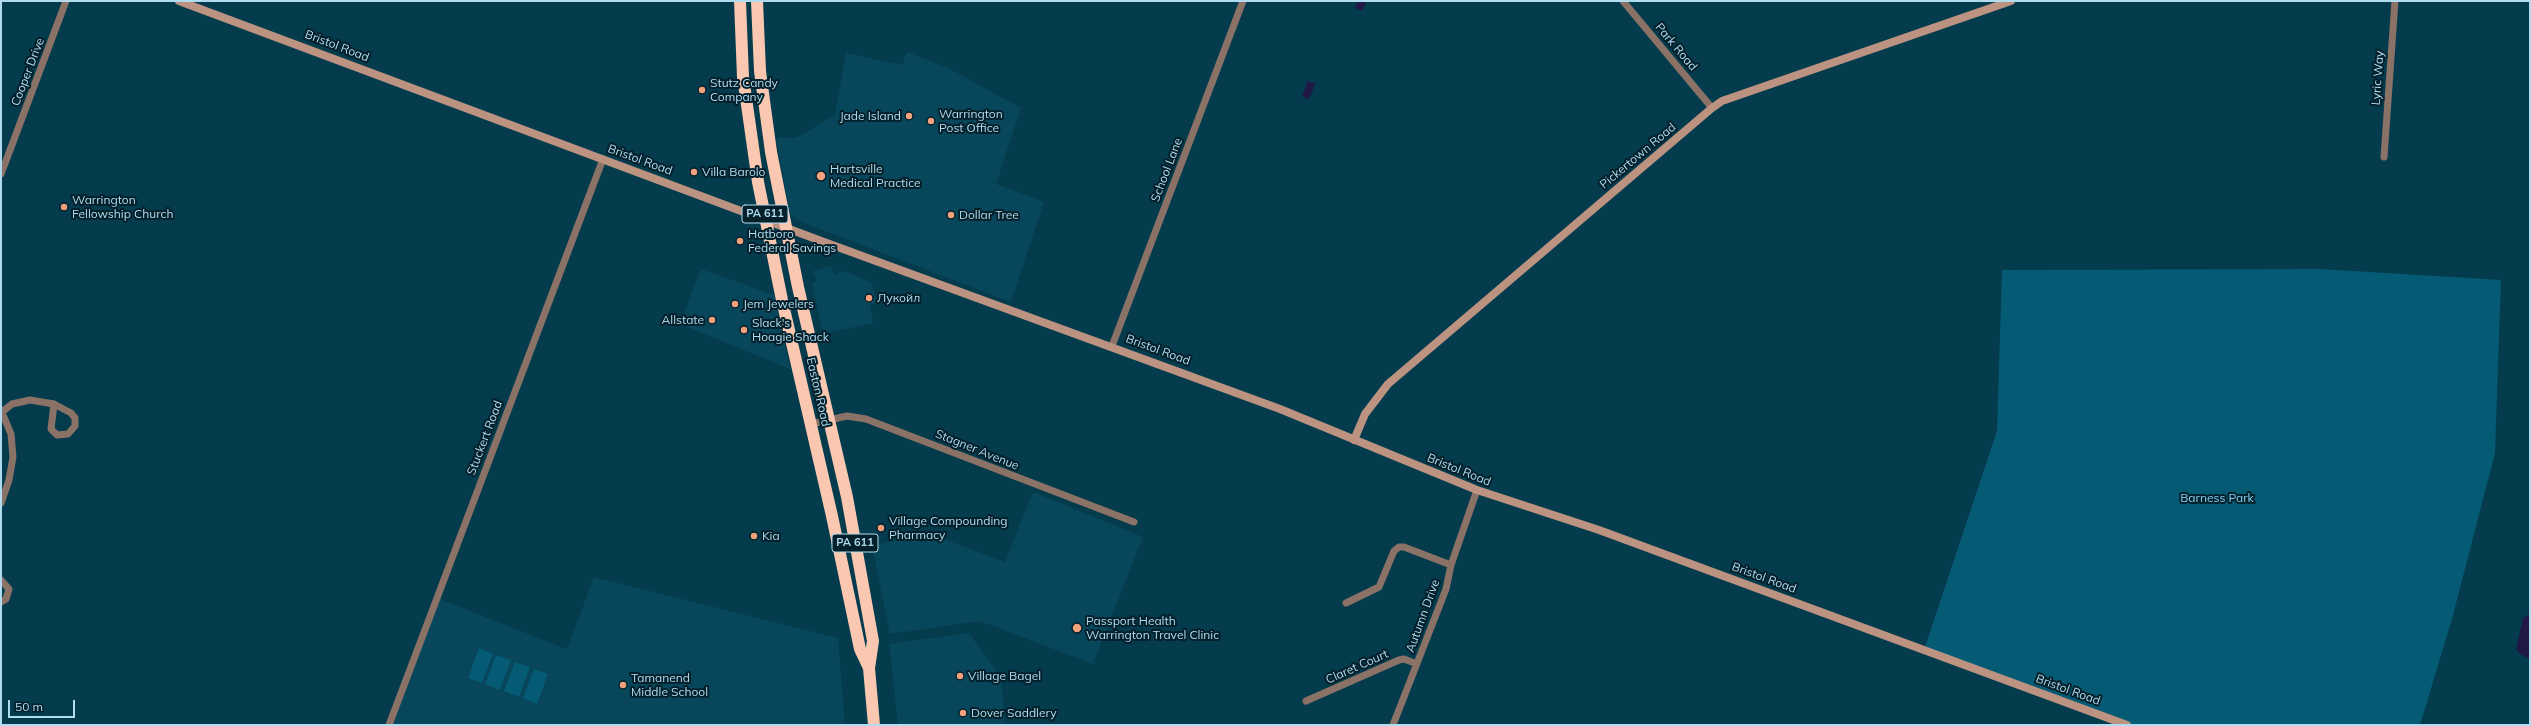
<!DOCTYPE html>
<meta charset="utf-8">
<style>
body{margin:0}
#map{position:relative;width:2531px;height:726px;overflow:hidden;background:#043b4d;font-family:Mulish,sans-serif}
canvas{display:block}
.frame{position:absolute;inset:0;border:2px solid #b1dbee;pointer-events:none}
.scale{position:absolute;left:8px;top:700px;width:67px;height:18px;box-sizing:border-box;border:2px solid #b1dbee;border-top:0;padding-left:5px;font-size:12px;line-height:14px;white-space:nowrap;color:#b1dbee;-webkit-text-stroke:3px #03202b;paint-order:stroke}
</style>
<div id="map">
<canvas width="2531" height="726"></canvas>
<div class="frame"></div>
<div class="scale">50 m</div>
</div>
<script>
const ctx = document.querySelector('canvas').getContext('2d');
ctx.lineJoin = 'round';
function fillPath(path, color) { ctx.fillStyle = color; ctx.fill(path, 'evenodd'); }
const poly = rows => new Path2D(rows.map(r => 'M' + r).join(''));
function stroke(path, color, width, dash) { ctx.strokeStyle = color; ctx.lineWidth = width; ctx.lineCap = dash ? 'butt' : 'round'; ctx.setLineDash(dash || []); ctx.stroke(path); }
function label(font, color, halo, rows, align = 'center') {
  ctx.font = font + ' Mulish,sans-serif'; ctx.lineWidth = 4; ctx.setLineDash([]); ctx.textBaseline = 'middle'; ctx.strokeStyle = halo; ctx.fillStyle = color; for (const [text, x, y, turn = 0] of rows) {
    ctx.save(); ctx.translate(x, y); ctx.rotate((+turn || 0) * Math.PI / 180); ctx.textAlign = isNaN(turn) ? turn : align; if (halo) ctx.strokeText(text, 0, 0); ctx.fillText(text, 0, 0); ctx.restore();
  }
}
fillPath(poly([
 [907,52,948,68,1021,108,996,184,1044,202,1011,302,799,221,790,214,776,138,796,138,835,115,846,53,902,65],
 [831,266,835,275,845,271,872,283,877,303,870,305,873,323,823,334,812,283,817,281,813,271],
 [701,269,774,295,790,369,680,324],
 [1033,492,1143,537,1093,664,980,621,890,634,872,546,928,533,1005,562],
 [594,577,838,638,845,725,389,725,437,598,567,649],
 [969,633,1001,678,1005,725,898,725,889,644]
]), '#08475b');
fillPath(poly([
 [2320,269,2501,280,2495,453,2452,619,2420,725,2127,725,1924,650,1997,431,2002,270],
 [479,648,493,654,482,683,468,678],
 [496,655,511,660,500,690,485,684],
 [515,662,530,667,519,697,504,691],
 [534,669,548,674,537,704,523,698]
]), '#055a74');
fillPath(poly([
 [1358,1,1367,1,1362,11,1355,8],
 [1308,81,1315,84,1309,99,1302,96],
 [2530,614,2530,659,2520,654,2516,649,2523,618]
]), '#201847');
stroke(poly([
 [1623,1,1712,108],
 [2384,157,2395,1],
 [1,174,66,1],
 [1112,346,1243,1],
 [54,404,71,413,75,418,75,426,68,434,57,435,51,429,54,404],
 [1,410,11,434,13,457,9,480,1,503],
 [2,412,12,404,30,400,54,404],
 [811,424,847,416,866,419,1134,522],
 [1,580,9,589,6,599,1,602],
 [1346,603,1379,587,1394,551,1399,547,1404,547,1451,565],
 [1306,701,1399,660,1404,659,1417,664],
 [389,725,603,159],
 [1393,725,1446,589,1451,565,1477,490]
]), '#8b7266', 7);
stroke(poly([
 [179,1,824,242,1280,409,1477,490,1599,530,2127,725],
 [1354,440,1365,414,1388,384,1712,108,1722,101,2011,1]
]), '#bc9380', 8);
stroke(poly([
 [740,1,743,77,758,182,782,300,832,516,860,649,869,668],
 [757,1,760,71,771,152,798,287,847,497,873,641,869,668,874,725]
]), '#fac7b0', 12);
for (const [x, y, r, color] of [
 [702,90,4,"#f1a17b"],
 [909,116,4,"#f1a17b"],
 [931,121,4,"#f1a17b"],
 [694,172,4,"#f1a17b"],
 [821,176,5,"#f1a17b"],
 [64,207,4,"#f1a17b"],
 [951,215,4,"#f1a17b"],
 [740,241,4,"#f1a17b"],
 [869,298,4,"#f1a17b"],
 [735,304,4,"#f1a17b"],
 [712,320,4,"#f1a17b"],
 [744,330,4,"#f1a17b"],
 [881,528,4,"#f1a17b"],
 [754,536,4,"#f1a17b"],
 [1077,628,5,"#f1a17b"],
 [960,676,4,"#f1a17b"],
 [623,685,4,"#f1a17b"],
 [963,713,4,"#f1a17b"]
]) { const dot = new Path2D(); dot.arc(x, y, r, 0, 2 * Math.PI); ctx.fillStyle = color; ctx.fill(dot); stroke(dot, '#03202b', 1.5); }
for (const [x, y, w] of [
 [765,214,46],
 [855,543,46]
]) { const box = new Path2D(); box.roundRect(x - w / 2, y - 9, w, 18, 3); ctx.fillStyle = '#03202b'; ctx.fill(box); stroke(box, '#b1dbee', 1); }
label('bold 11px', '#b1dbee', null, [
 ["PA 611",765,214],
 ["PA 611",855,543]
]);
label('12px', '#b1dbee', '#03202b', [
 ["Bristol Road",337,46,21],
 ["Park Road",1676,47,50],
 ["Cooper Drive",28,72,-69],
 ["Lyric Way",2378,78,-86],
 ["Pickertown Road",1638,156,-40],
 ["Bristol Road",640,160,20],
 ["School Lane",1167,170,-69],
 ["Bristol Road",1158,350,20],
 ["Easton Road",818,392,77],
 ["Stuckert Road",485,438,-69],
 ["Stagner Avenue",977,450,22],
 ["Bristol Road",1459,470,22],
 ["Bristol Road",1764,578,20],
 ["Autumn Drive",1423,616,-70],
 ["Claret Court",1357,667,-24],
 ["Bristol Road",2068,690,20]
]);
label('12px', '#b1dbee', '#03202b', [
 ["Stutz Candy",710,83],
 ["Company",710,97],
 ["Warrington",939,114],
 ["Post Office",939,128],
 ["Jade Island",901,116,"right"],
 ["Hartsville",830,169],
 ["Medical Practice",830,183],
 ["Villa Barolo",702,172],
 ["Warrington",72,200],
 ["Fellowship Church",72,214],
 ["Dollar Tree",959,215],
 ["Hatboro",748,234],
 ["Federal Savings",748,248],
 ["Лукойл",877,298],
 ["Jem Jewelers",743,304],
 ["Allstate",704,320,"right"],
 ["Slack's",752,323],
 ["Hoagie Shack",752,337],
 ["Village Compounding",889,521],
 ["Pharmacy",889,535],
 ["Kia",762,536],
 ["Passport Health",1086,621],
 ["Warrington Travel Clinic",1086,635],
 ["Village Bagel",968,676],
 ["Tamanend",631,678],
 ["Middle School",631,692],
 ["Dover Saddlery",971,713]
], 'left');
label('12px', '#84d3f4', '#03202b', [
 ["Barness Park",2217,498]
]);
</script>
